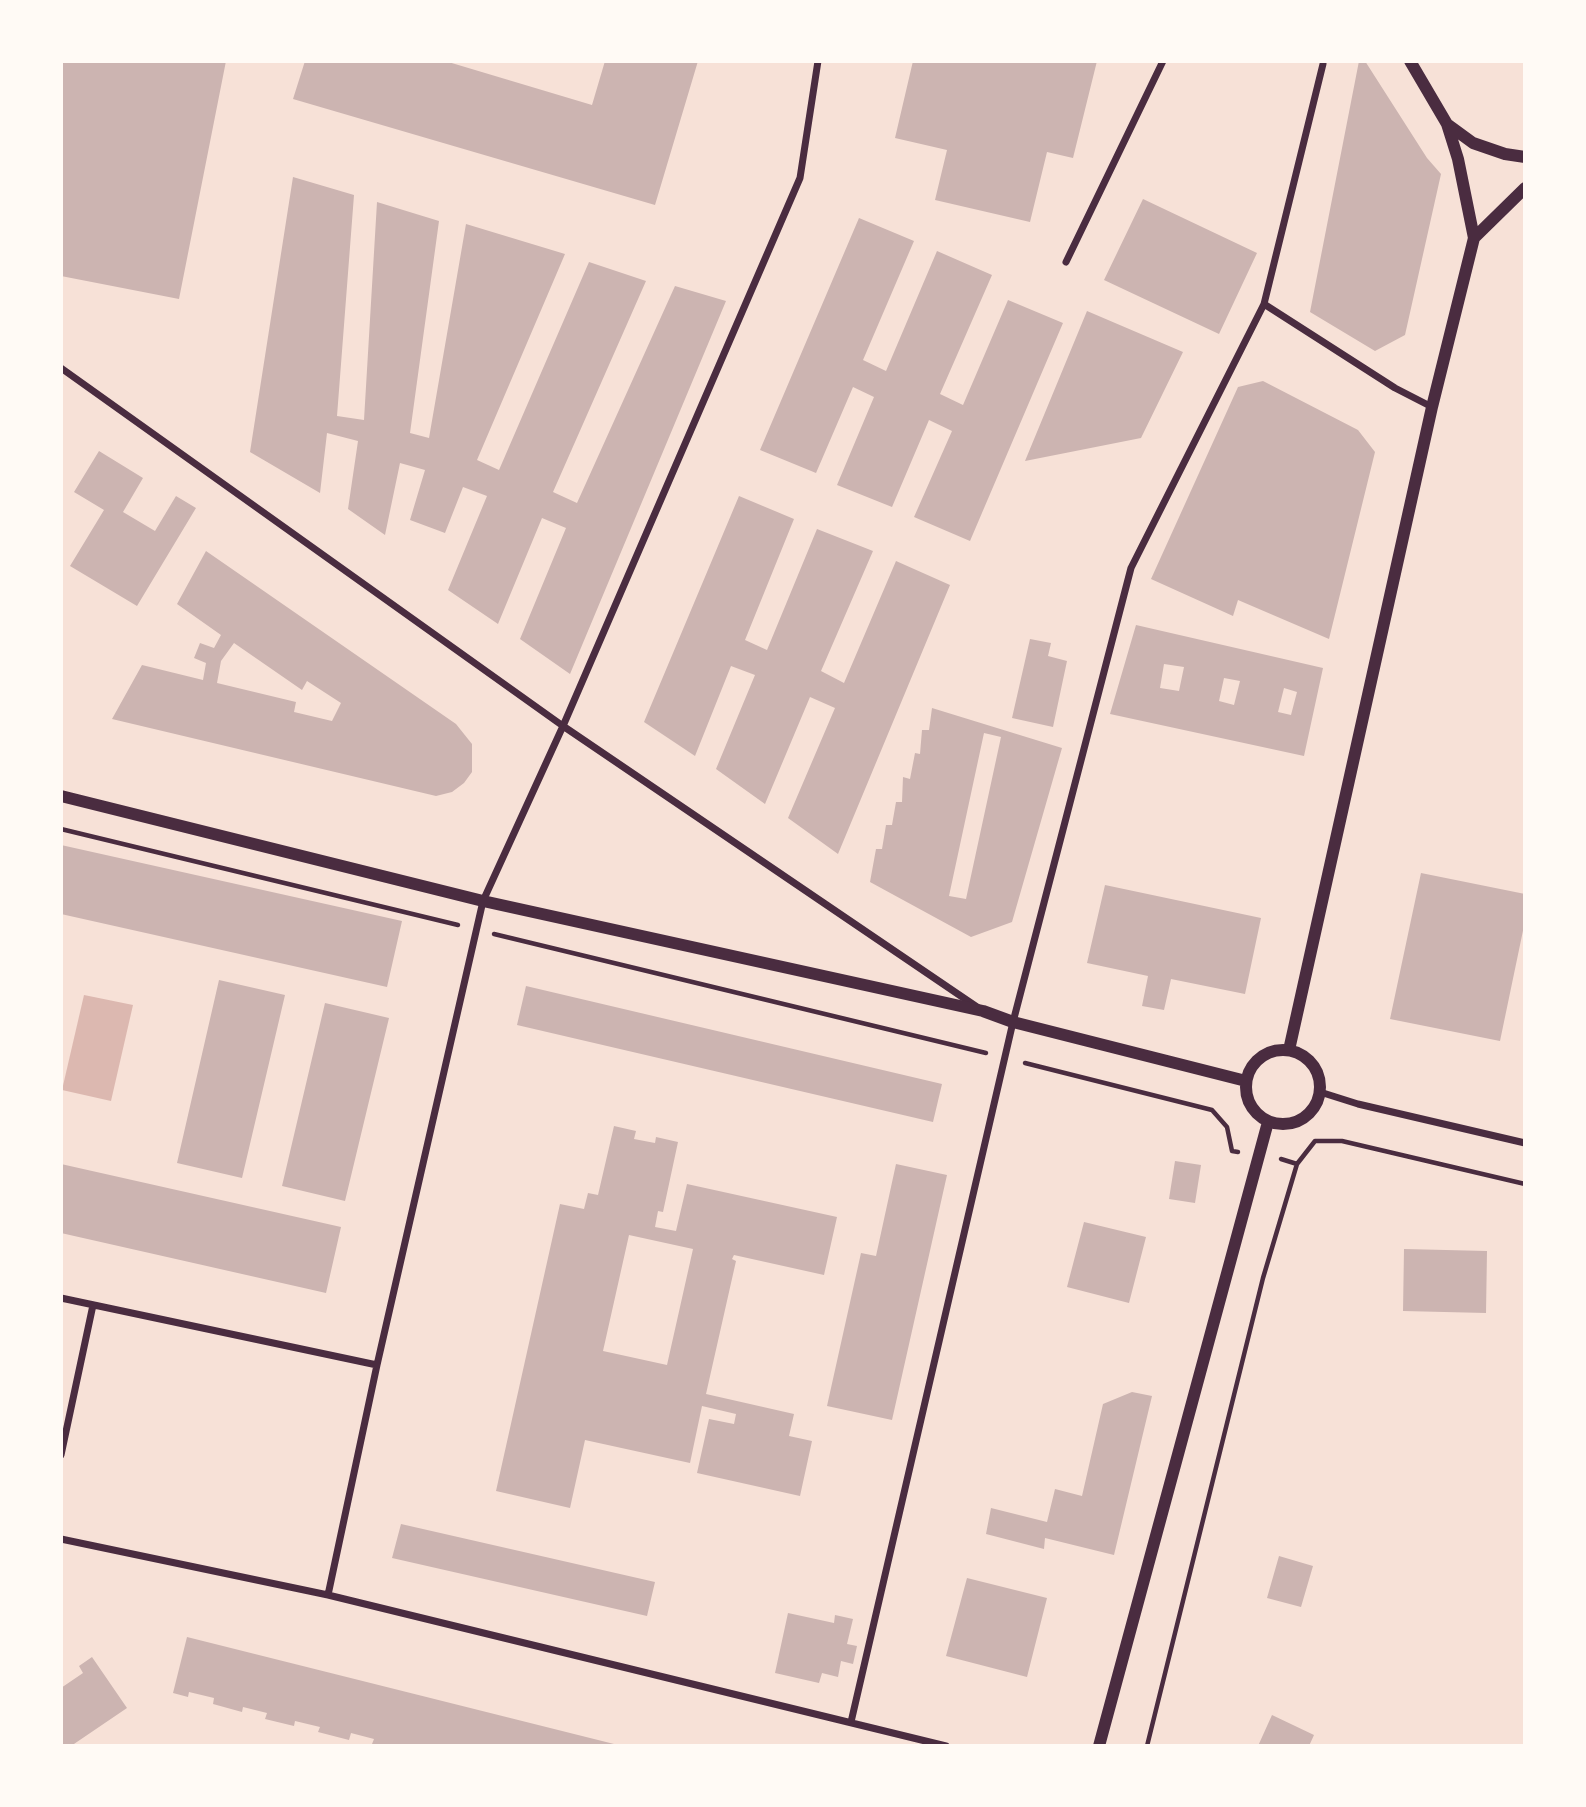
<!DOCTYPE html>
<style>
body{margin:0}
#map{position:relative;width:1586px;height:1807px;overflow:hidden;background:#f7e1d7;font-family:Overpass,sans-serif}
canvas{display:block}
.frame{position:absolute;inset:0;border:63px solid #fffaf5;pointer-events:none}
</style>
<div id="map">
<canvas width="1586" height="1807"></canvas>
<div class="frame"></div>
</div>
<script>
const ctx = document.querySelector('canvas').getContext('2d');
ctx.lineJoin = 'round';
function fillPath(path, color) { ctx.fillStyle = color; ctx.fill(path, 'evenodd'); }
const poly = rows => new Path2D(rows.map(r => 'M' + r).join(''));
function stroke(path, color, width, dash) { ctx.strokeStyle = color; ctx.lineWidth = width; ctx.lineCap = dash ? 'butt' : 'round'; ctx.setLineDash(dash || []); ctx.stroke(path); }
fillPath(poly([
 [84,995,133,1005,111,1101,62,1090]
]), '#dcb8b0');
fillPath(poly([
 [61,61,226,61,179,299,61,276],
 [305,61,445,61,592,105,605,61,698,61,655,205,293,99],
 [913,61,1097,61,1073,158,1047,152,1030,222,935,200,947,150,895,138],
 [1359,61,1365,61,1427,158,1441,174,1405,335,1375,351,1310,312],
 [293,177,354,195,337,416,364,420,377,202,439,221,410,433,429,438,466,224,565,254,477,460,499,470,589,262,646,281,553,492,577,503,675,286,726,301,570,674,520,639,566,528,542,518,498,624,448,590,487,496,463,487,445,533,410,520,425,470,400,463,385,535,348,509,358,441,327,433,320,493,250,452],
 [1143,199,1257,253,1219,334,1104,280],
 [859,218,914,241,863,360,886,371,937,251,992,275,940,394,963,405,1008,300,1063,323,970,541,914,517,952,431,929,420,892,507,837,485,874,397,853,387,816,473,760,450],
 [1087,311,1183,352,1141,438,1025,461],
 [1263,381,1358,430,1375,452,1329,639,1238,600,1233,616,1151,579,1238,387],
 [99,451,143,478,123,512,155,531,176,496,196,508,137,606,70,566,104,510,74,492],
 [739,496,794,519,745,640,767,650,817,529,873,551,821,671,844,683,896,561,950,585,838,854,788,818,835,708,810,697,765,804,716,769,755,675,731,666,695,756,644,722],
 [206,551,456,724,472,744,472,772,464,783,452,792,436,796,112,719,142,665,203,680,206,663,194,658,200,643,214,648,221,635,177,604],
 [234,643,302,690,307,681,341,703,332,721,294,712,296,702,217,683,221,661],
 [1136,625,1323,668,1304,756,1110,714],
 [1164,664,1184,667,1179,691,1160,688],
 [1224,678,1240,681,1234,705,1219,701],
 [1284,688,1297,692,1291,715,1278,712],
 [1030,639,1051,643,1048,656,1067,661,1053,727,1012,718],
 [932,708,1062,748,1012,922,971,937,870,882,876,849,882,849,886,825,892,825,896,802,902,802,903,777,910,779,915,753,920,754,922,730,929,730],
 [984,733,1001,737,966,899,949,896],
 [61,845,402,921,387,987,61,914],
 [1421,873,1525,894,1525,921,1500,1041,1390,1019],
 [1105,885,1261,918,1245,994,1171,979,1164,1010,1142,1006,1148,976,1087,963],
 [219,980,285,995,242,1178,177,1163],
 [526,986,942,1084,933,1122,517,1025],
 [325,1003,389,1018,345,1201,282,1186],
 [614,1126,636,1131,634,1139,655,1143,656,1137,678,1142,663,1212,658,1211,655,1227,676,1231,687,1184,837,1217,824,1275,734,1255,732,1259,736,1261,706,1394,794,1414,789,1436,812,1441,800,1496,697,1473,709,1419,734,1424,736,1414,702,1406,690,1463,585,1440,570,1508,496,1491,560,1204,584,1209,588,1193,598,1195],
 [629,1235,693,1249,667,1365,603,1351],
 [1175,1161,1201,1165,1195,1203,1169,1199],
 [61,1164,341,1227,326,1293,61,1233],
 [896,1164,947,1175,892,1420,827,1406,861,1253,876,1256],
 [1084,1222,1146,1237,1129,1303,1067,1287],
 [1404,1249,1487,1251,1486,1313,1403,1311],
 [1132,1392,1152,1396,1114,1555,1045,1538,1044,1549,986,1534,991,1508,1047,1522,1055,1489,1082,1496,1103,1404],
 [401,1524,655,1582,647,1616,392,1558],
 [1279,1556,1313,1566,1301,1607,1267,1598],
 [967,1578,1047,1598,1027,1677,946,1656],
 [788,1613,834,1623,835,1615,853,1619,847,1644,857,1646,853,1664,841,1661,838,1677,822,1673,819,1683,775,1673],
 [187,1637,618,1745,617,1746,379,1746,372,1744,374,1739,351,1733,349,1740,318,1732,320,1727,295,1721,294,1726,265,1719,267,1713,243,1707,242,1712,213,1704,214,1698,189,1692,188,1697,173,1693],
 [92,1657,127,1708,71,1746,61,1746,61,1688,83,1673,79,1666],
 [1272,1715,1314,1735,1309,1746,1258,1746]
]), '#ccb4b1');
stroke(poly([
 [61,829,458,925],
 [494,934,986,1053],
 [1025,1063,1212,1110,1227,1127,1232,1151,1238,1152],
 [1281,1159,1297,1164],
 [1147,1746,1263,1278,1297,1164,1315,1141,1342,1141,1525,1184]
]), '#4a2c40', 4.5);
stroke(poly([
 [1066,262,1163,61],
 [1264,304,1395,388,1432,407],
 [61,368,563,726,977,1007],
 [1320,1092,1358,1104,1525,1143],
 [61,1298,377,1365],
 [61,1455,93,1305],
 [61,1539,328,1595,946,1746],
 [328,1595,377,1365,483,901,563,726,800,178,818,61],
 [851,1722,1013,1022,1131,568,1264,304,1323,64]
]), '#4a2c40', 7);
stroke(poly([
 [1410,61,1447,124,1473,143,1505,154,1525,157],
 [1474,238,1525,188],
 [61,796,483,901,983,1011,1013,1022,1246,1081],
 '1246 1087a37 37 0 1 1 74 0a37 37 0 1 1-74 0Z',
 [1289,1050,1432,407,1474,238,1458,159,1447,124],
 [1099,1746,1268,1122]
]), '#4a2c40', 12);
</script>
